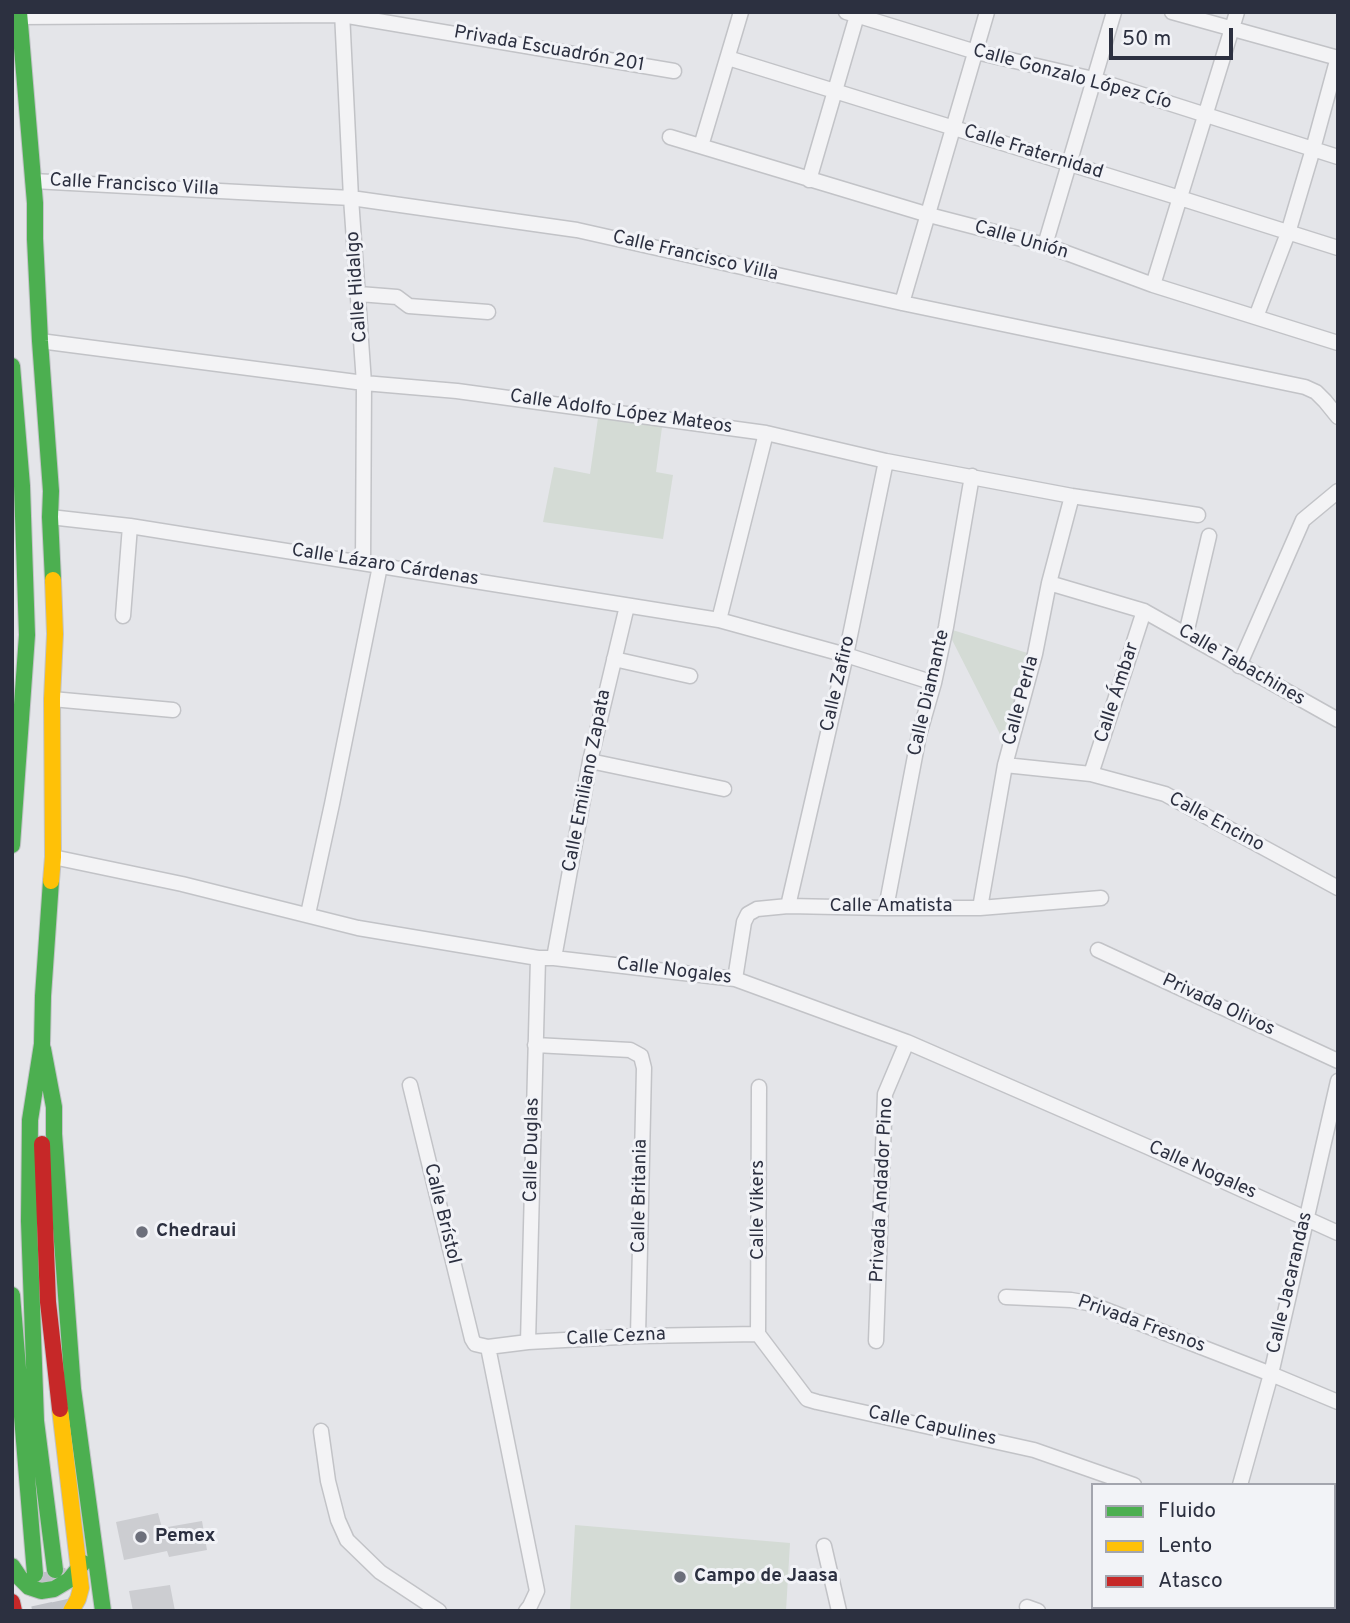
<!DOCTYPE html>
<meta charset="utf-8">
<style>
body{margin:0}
#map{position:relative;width:1350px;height:1623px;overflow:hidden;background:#e4e5e9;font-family:Overpass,sans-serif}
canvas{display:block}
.frame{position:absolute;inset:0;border:14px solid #2c3040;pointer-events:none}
.legend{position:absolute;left:1091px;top:1483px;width:245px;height:126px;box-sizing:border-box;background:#f2f3f7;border:2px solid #a3a5ae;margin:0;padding:9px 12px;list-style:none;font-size:21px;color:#2c3040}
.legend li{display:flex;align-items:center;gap:14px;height:35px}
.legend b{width:35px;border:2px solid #a3a5ae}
.scale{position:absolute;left:1109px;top:28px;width:124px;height:32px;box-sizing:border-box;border:4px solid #2c3040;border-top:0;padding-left:9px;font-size:21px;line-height:24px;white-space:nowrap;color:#2c3040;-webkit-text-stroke:5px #f2f3f7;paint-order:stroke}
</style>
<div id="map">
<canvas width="1350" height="1623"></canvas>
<div class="frame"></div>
<ul class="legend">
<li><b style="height:9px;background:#4caf50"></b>Fluido</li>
<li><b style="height:9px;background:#ffc107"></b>Lento</li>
<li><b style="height:9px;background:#c62828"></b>Atasco</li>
</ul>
<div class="scale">50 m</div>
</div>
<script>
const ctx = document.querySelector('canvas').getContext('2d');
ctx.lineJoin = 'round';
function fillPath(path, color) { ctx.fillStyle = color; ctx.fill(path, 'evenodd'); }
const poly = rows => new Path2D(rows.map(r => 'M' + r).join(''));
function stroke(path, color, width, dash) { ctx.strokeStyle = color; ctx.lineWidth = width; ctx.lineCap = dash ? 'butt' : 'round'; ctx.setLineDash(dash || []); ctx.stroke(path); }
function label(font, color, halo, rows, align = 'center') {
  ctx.font = font + ' Overpass,sans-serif'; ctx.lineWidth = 6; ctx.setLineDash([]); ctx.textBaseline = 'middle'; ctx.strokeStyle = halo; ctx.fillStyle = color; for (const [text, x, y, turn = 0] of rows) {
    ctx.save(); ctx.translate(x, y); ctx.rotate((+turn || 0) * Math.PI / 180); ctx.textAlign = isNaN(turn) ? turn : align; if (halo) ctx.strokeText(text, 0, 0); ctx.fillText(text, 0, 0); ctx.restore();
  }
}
fillPath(poly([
 [599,411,663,420,656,472,673,475,663,539,543,522,554,467,590,474],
 [946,628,1034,655,1008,750],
 [575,1525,790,1543,786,1611,570,1611]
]), '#d4dbd5');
fillPath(poly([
 [158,1513,162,1528,202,1521,207,1550,169,1557,167,1551,124,1560,116,1522],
 [170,1585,175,1611,133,1611,129,1591]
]), '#cccdd1');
stroke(poly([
 [55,1570,64,1611],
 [35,1574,43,1611]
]), '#bfc1c7', 21, [21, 10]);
const street = poly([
 [342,12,351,198,364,383,363,563],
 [846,12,976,52,1093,79,1338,157],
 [1172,12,1338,58],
 [19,17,342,15,674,71],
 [728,58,1180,198,1338,248],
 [670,137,929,215,1045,245,1153,285,1338,343],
 [701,146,741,12],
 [809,180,858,12],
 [33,181,351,198,577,230,902,303,1305,387,1316,392,1325,401,1338,417],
 [1045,245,1114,12],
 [1153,285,1237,12],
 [359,294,397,297,409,306,488,312],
 [902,303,987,12],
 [1256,317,1288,233,1313,149,1338,57],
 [40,341,364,383,457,391,766,433,886,461,1072,496,1198,515],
 [50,517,130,526,719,620,846,655,934,683],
 [1049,583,1144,611,1338,720],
 [123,616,130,526],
 [719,620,766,433],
 [1186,634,1209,536],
 [614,659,690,676],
 [1239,666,1303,520,1338,491],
 [52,699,173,710],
 [590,761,724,789],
 [1005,765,1091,774,1165,794,1338,888],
 [1091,774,1144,611],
 [53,857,182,884,358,928,538,958,554,958,735,979,907,1042,1148,1147,1338,1233],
 [788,906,846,655,886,461],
 [886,908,919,735,934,683,946,627,972,476],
 [980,908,1005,765,1035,654,1049,583,1072,496],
 [308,914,332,804,380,566],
 [1098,950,1338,1061],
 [554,958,590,761,627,606],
 [735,979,744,922,748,914,757,909,788,906,886,908,980,908,1101,898],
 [535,1045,630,1050,641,1056,644,1068,638,1336],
 [410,1085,472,1339,475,1344,488,1347,528,1342,638,1336,758,1334],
 [1006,1297,1071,1300,1088,1303,1271,1374,1338,1402],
 [758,1334,807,1399,817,1402,1034,1450,1134,1485],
 [758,1334,759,1087],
 [876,1341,885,1094,907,1042],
 [528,1342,538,958],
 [488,1347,537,1591,530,1606,526,1611],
 [321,1431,328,1481,338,1520,347,1540,380,1572,439,1611],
 [1240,1485,1271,1374,1338,1081],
 [824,1546,839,1611],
 [1027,1607,1038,1611],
 [1319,1607,1322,1611],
 [1206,1611,1207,1607]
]);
const fast = poly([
 [19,12,35,203,35,239,40,341,51,491,50,517,53,580],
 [12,366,22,486,27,635,12,845],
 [51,881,43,996,42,1044,30,1120,29,1221,36,1421,55,1570],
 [43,1049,54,1107,54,1134,73,1389,103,1611],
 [12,1295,35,1574],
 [12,1566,20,1578,29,1587,41,1591,54,1589,69,1580,83,1563]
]);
const slow = poly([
 [51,881,53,857,52,699,55,634,53,580],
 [60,1409,81,1588,78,1599,71,1611]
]);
const jam = poly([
 [42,1144,48,1302,60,1409],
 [12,1602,14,1611]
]);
stroke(street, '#c2c3c7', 17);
stroke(fast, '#c2c3c7', 18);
stroke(slow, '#c2c3c7', 18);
stroke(jam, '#c2c3c7', 18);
stroke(street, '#f3f3f5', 14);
stroke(fast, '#4caf50', 16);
stroke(slow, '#ffc107', 16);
stroke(jam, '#c62828', 16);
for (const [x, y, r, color] of [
 [142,1232,7,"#6c6f7b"],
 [141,1537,7,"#6c6f7b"],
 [680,1577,7,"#6c6f7b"]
]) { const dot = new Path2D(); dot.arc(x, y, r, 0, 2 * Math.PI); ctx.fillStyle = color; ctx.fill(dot); stroke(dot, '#f2f3f7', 2.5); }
label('19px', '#2c3040', '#f2f3f7', [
 ["Privada Escuadrón 201",549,50,10],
 ["Calle Gonzalo López Cío",1072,78,15],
 ["Calle Fraternidad",1033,153,17],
 ["Calle Francisco Villa",134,186,3],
 ["Calle Unión",1021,241,16],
 ["Calle Francisco Villa",695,257,13],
 ["Calle Hidalgo",358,287,-94],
 ["Calle Adolfo López Mateos",621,413,8],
 ["Calle Lázaro Cárdenas",385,566,9],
 ["Calle Tabachines",1241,666,30],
 ["Calle Zafiro",839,684,-77],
 ["Calle Diamante",930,693,-77],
 ["Calle Ámbar",1118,693,-72],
 ["Calle Perla",1022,701,-75],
 ["Calle Emiliano Zapata",588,781,-79],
 ["Calle Encino",1216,823,28],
 ["Calle Amatista",891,907],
 ["Calle Nogales",674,972,7],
 ["Privada Olivos",1218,1006,25],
 ["Calle Duglas",533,1150,-89],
 ["Calle Nogales",1202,1171,24],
 ["Privada Andador Pino",883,1190,-87],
 ["Calle Britania",641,1196,-89],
 ["Calle Vikers",759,1210,-90],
 ["Calle Brístol",441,1214,76],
 ["Calle Jacarandas",1291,1283,-77],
 ["Privada Fresnos",1141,1325,20],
 ["Calle Cezna",616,1338,-3],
 ["Calle Capulines",932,1427,12]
]);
label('bold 19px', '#2c3040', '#f2f3f7', [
 ["Chedraui",156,1232],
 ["Pemex",155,1537],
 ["Campo de Jaasa",694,1577]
], 'left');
</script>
